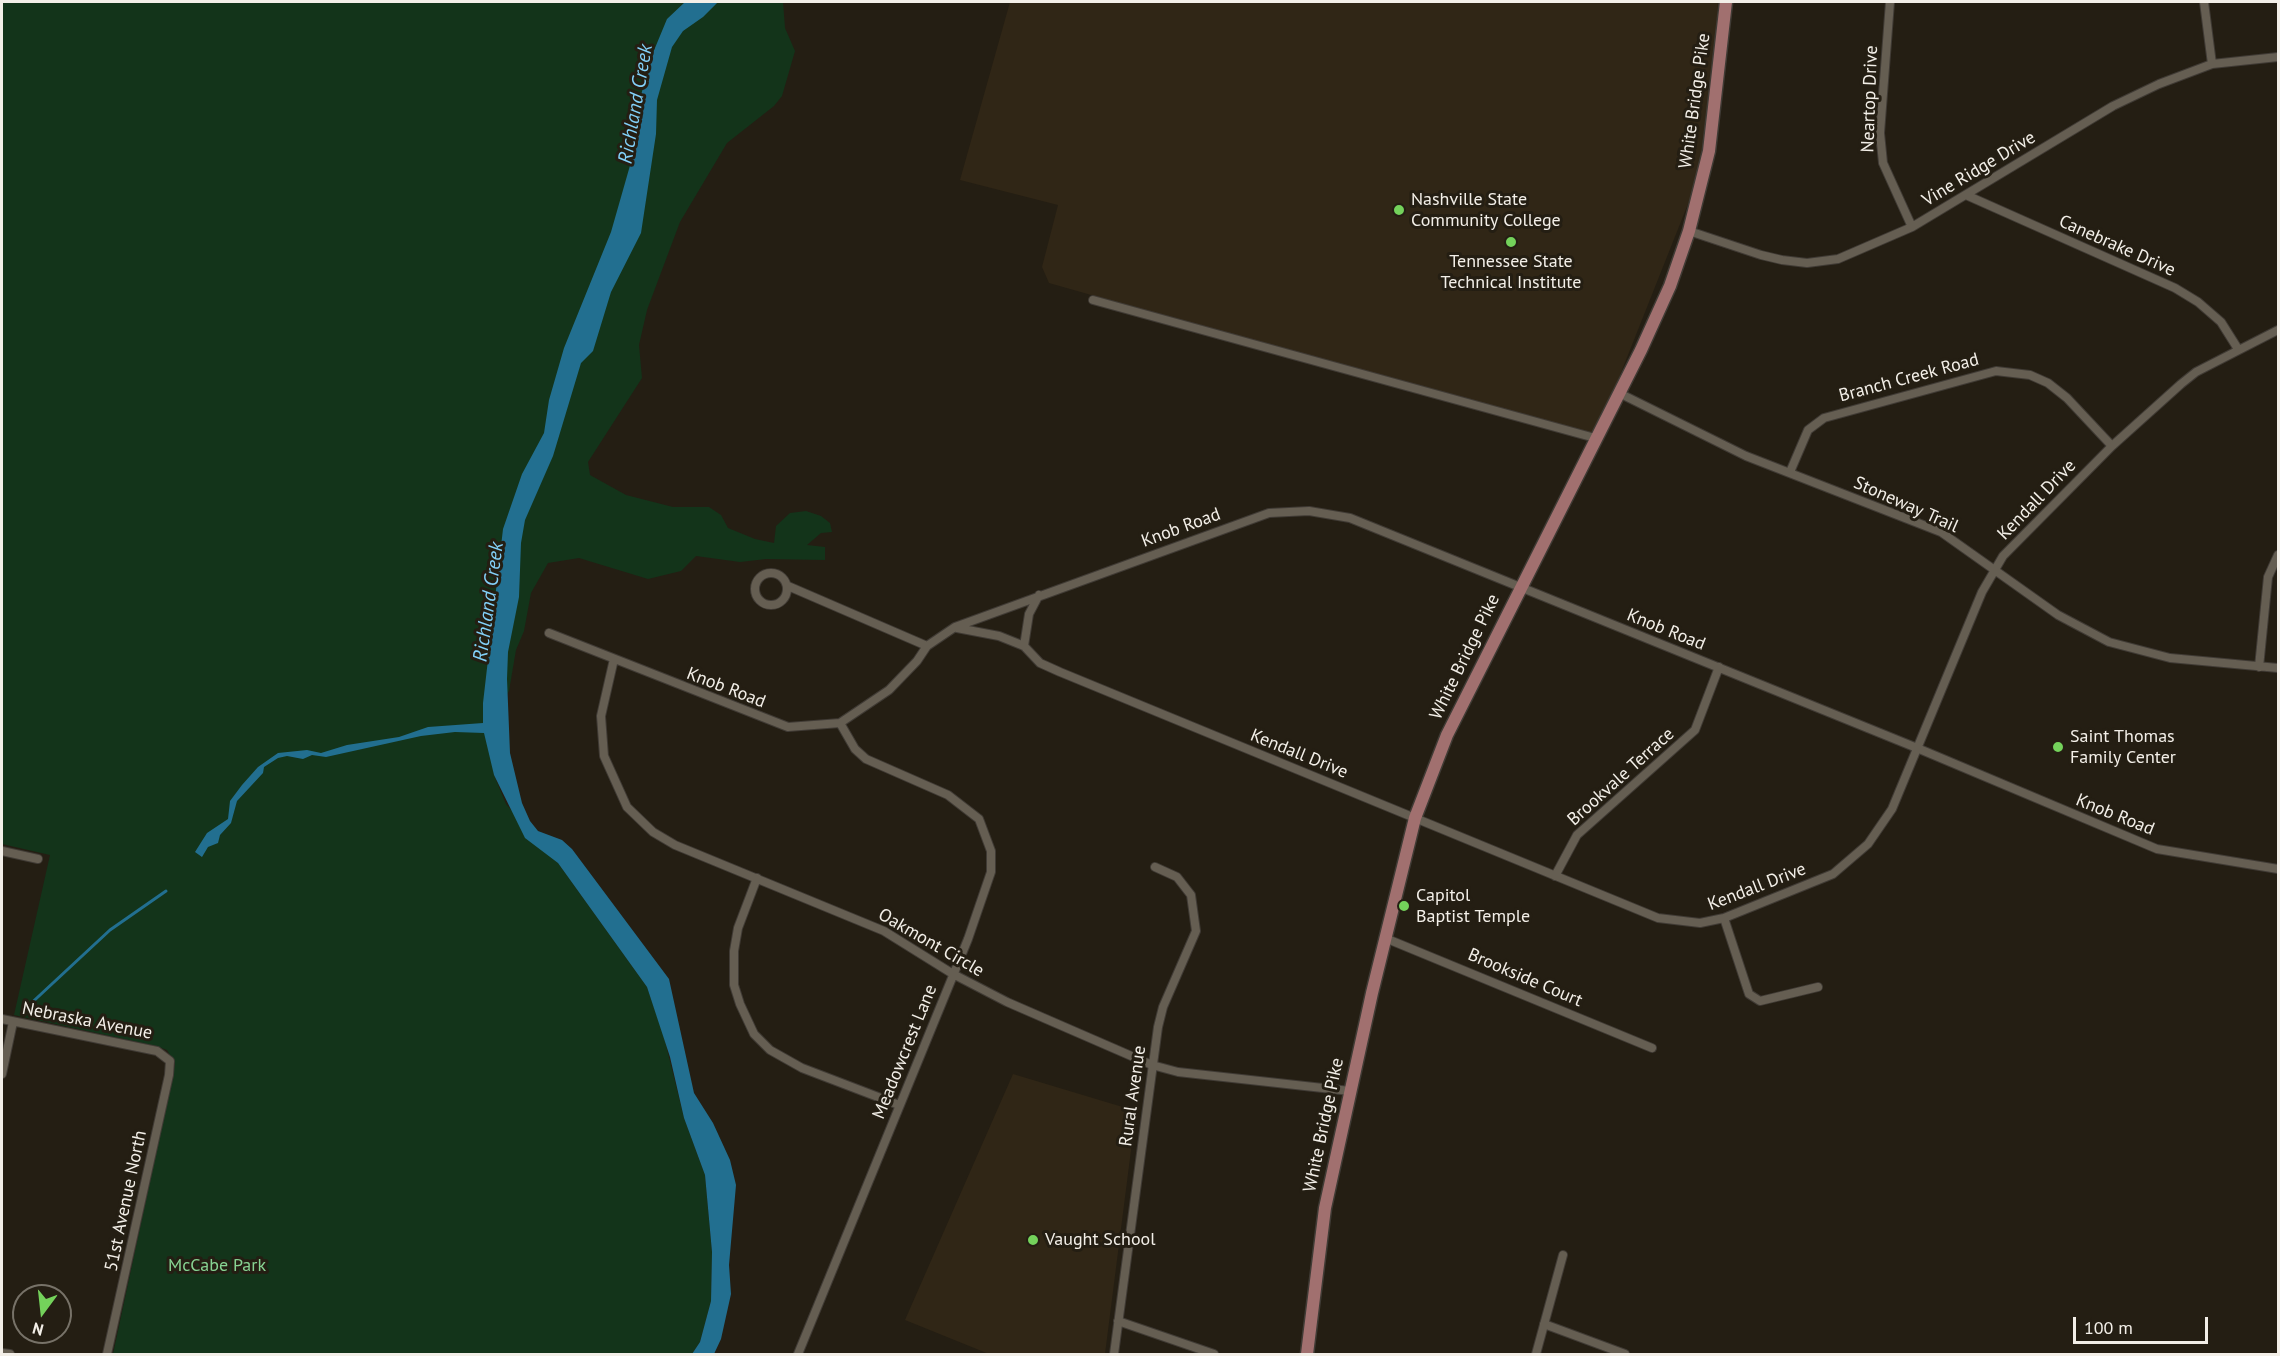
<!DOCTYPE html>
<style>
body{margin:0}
#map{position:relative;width:2280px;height:1356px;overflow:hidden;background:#241e13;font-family:"PT Sans",sans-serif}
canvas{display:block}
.frame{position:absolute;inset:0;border:3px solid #f3efe8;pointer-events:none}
.north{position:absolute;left:12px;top:1284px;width:60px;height:60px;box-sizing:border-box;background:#241e13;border:2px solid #777268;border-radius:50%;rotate:195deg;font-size:16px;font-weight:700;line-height:24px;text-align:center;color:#f3efe8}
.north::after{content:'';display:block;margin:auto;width:21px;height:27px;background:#74d25b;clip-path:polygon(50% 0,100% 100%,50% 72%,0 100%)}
.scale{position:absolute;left:2073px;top:1317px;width:135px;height:27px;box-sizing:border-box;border:3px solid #f3efe8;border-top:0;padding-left:8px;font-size:18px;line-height:21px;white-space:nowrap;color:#f3efe8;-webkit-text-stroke:4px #241e13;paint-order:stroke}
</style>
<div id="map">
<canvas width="2280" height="1356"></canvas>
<div class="frame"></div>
<div class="north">N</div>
<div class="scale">100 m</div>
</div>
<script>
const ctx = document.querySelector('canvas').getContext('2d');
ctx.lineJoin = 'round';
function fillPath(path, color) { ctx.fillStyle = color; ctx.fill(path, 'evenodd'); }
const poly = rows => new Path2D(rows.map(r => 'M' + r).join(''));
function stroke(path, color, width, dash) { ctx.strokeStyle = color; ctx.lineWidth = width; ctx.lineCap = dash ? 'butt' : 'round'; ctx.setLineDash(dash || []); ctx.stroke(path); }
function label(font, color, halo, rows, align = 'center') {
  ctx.font = font + ' "PT Sans",sans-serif'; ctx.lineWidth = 6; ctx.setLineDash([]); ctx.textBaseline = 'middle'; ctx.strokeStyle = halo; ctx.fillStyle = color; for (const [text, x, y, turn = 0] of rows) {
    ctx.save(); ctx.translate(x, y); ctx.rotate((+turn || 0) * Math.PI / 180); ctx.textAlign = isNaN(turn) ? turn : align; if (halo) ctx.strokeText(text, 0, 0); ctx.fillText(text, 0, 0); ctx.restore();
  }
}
fillPath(poly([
 [1010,2,1718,2,1709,151,1595,438,1049,283,1042,267,1058,205,960,180],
 [1013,1074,1136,1111,1105,1354,989,1354,905,1320]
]), '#302616');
fillPath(poly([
 [2,2,783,2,785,28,795,51,782,96,774,106,727,143,680,222,647,310,639,345,642,378,588,462,590,475,626,495,673,507,709,507,721,515,728,528,755,539,774,543,776,526,790,513,806,511,821,516,830,523,832,532,821,533,807,545,825,547,825,560,766,559,740,562,696,556,681,571,648,579,579,558,548,563,531,593,524,631,516,650,509,691,488,725,494,775,506,804,558,863,647,987,663,1033,684,1118,705,1175,712,1252,711,1301,700,1342,692,1354,113,1354,175,1064,167,1050,156,1046,14,1015,50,855,2,844]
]), '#13341a');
fillPath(poly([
 [685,2,718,2,703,17,683,31,672,47,657,100,656,134,641,233,611,292,593,351,581,363,553,456,525,520,521,543,519,597,508,652,507,679,510,753,522,803,530,821,538,831,562,840,572,849,669,979,694,1093,713,1123,730,1160,736,1185,729,1265,731,1294,721,1339,714,1354,692,1354,700,1342,711,1301,712,1252,705,1175,684,1118,670,1057,647,987,558,863,525,838,494,775,484,733,455,732,421,736,326,757,312,755,303,759,287,756,278,758,264,767,263,773,237,801,231,823,220,835,218,843,208,847,202,857,195,852,207,833,228,819,230,801,242,785,258,767,278,753,307,750,321,753,347,745,399,737,428,727,483,723,483,703,503,529,522,474,544,433,549,400,564,348,611,232,631,162,633,127,650,60,667,19]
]), '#226f90');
stroke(poly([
 [25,1009,110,930,166,891]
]), '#226f90', 3);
const minor = poly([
 [1890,2,1880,133,1883,163,1912,227],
 [2204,2,2212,64],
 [1966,195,2175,288,2198,302,2221,322,2238,349],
 [1689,231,1761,255,1782,260,1807,263,1838,259,1912,227,2113,106,2159,84,2212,64,2278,57],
 [1093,300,1595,438],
 [1619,393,1746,456,1941,532,2058,615,2109,642,2170,658,2278,668],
 [1790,472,1808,430,1824,418,1996,371,2030,375,2048,383,2067,398,2112,446],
 '755 589a16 16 0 1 1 32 0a16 16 0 1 1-32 0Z',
 [788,586,927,646],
 [957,628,999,636,1024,646,1040,663,1060,672,1658,918,1700,923,1724,918,1833,874,1868,844,1892,809,1982,592,2003,556,2112,446,2181,384,2196,372,2278,330],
 [549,633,788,727,840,723,889,690,917,661,927,646,955,627,1269,513,1309,511,1350,518,1917,748,2157,849,2278,869],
 [1024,646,1029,614,1039,595],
 [614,659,601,716,604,756,627,807,653,832,675,845,884,931,953,974,1007,1002,1152,1065,1178,1072,1350,1091],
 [2259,667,2268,577,2278,555],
 [2,851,38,859],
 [1555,876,1577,835,1695,730,1719,667],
 [757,878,738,928,734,951,734,985,740,1004,754,1034,770,1050,802,1068,899,1105],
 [1724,918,1749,994,1760,1001,1818,987],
 [1385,938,1652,1048],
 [2,1019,157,1051,170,1061,169,1075,107,1354],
 [2,1074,13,1022],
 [1118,1321,1214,1354],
 [1544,1324,1625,1354],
 [2,1353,10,1354],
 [798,1354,968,939,991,872,991,851,979,819,948,795,866,759,855,749,840,723],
 [1114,1354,1158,1027,1163,1007,1196,931,1191,895,1177,877,1155,867],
 [1536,1354,1563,1255]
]);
const primary = poly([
 [1307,1354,1325,1208,1372,993,1415,818,1447,735,1641,350,1670,286,1689,231,1709,151,1726,2]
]);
stroke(minor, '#403b35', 10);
stroke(primary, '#403b35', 15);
stroke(minor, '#655e52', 8);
stroke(primary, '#a1706f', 12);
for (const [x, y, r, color] of [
 [1399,210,6,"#74d25b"],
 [1511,242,6,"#74d25b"],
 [2058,747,6,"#74d25b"],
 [1404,906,6,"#74d25b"],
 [1033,1240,6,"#74d25b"]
]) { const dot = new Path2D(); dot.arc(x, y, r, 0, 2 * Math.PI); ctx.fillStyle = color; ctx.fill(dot); stroke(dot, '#241e13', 2); }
label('18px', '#f3efe8', '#241e13', [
 ["Neartop Drive",1870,99,-88],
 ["White Bridge Pike",1695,101,-82],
 ["Vine Ridge Drive",1979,169,-31],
 ["Canebrake Drive",2117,246,24],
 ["Branch Creek Road",1909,378,-15],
 ["Kendall Drive",2037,500,-46],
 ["Stoneway Trail",1906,505,24],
 ["Knob Road",1181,528,-20],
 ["Knob Road",1666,630,22],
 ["White Bridge Pike",1465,657,-64],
 ["Knob Road",726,688,21],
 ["Kendall Drive",1299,754,22],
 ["Brookvale Terrace",1621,777,-42],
 ["Knob Road",2115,815,22],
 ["Kendall Drive",1757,887,-21],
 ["Oakmont Circle",931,943,30],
 ["Brookside Court",1525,978,23],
 ["Nebraska Avenue",87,1021,11],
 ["Meadowcrest Lane",905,1052,-68],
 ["Rural Avenue",1133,1096,-82],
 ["White Bridge Pike",1324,1125,-78],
 ["51st Avenue North",126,1201,-78]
]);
label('18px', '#f3efe8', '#241e13', [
 ["Nashville State",1411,200],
 ["Community College",1411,221],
 ["Tennessee State",1511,262,"center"],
 ["Technical Institute",1511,283,"center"],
 ["Saint Thomas",2070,737],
 ["Family Center",2070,758],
 ["Capitol",1416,896],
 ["Baptist Temple",1416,917],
 ["Vaught School",1045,1240]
], 'left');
label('18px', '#87d392', '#241e13', [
 ["McCabe Park",217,1266]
]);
label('italic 20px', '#83d1f9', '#241e13', [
 ["Richland Creek",636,104,-80],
 ["Richland Creek",489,602,-82]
]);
</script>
